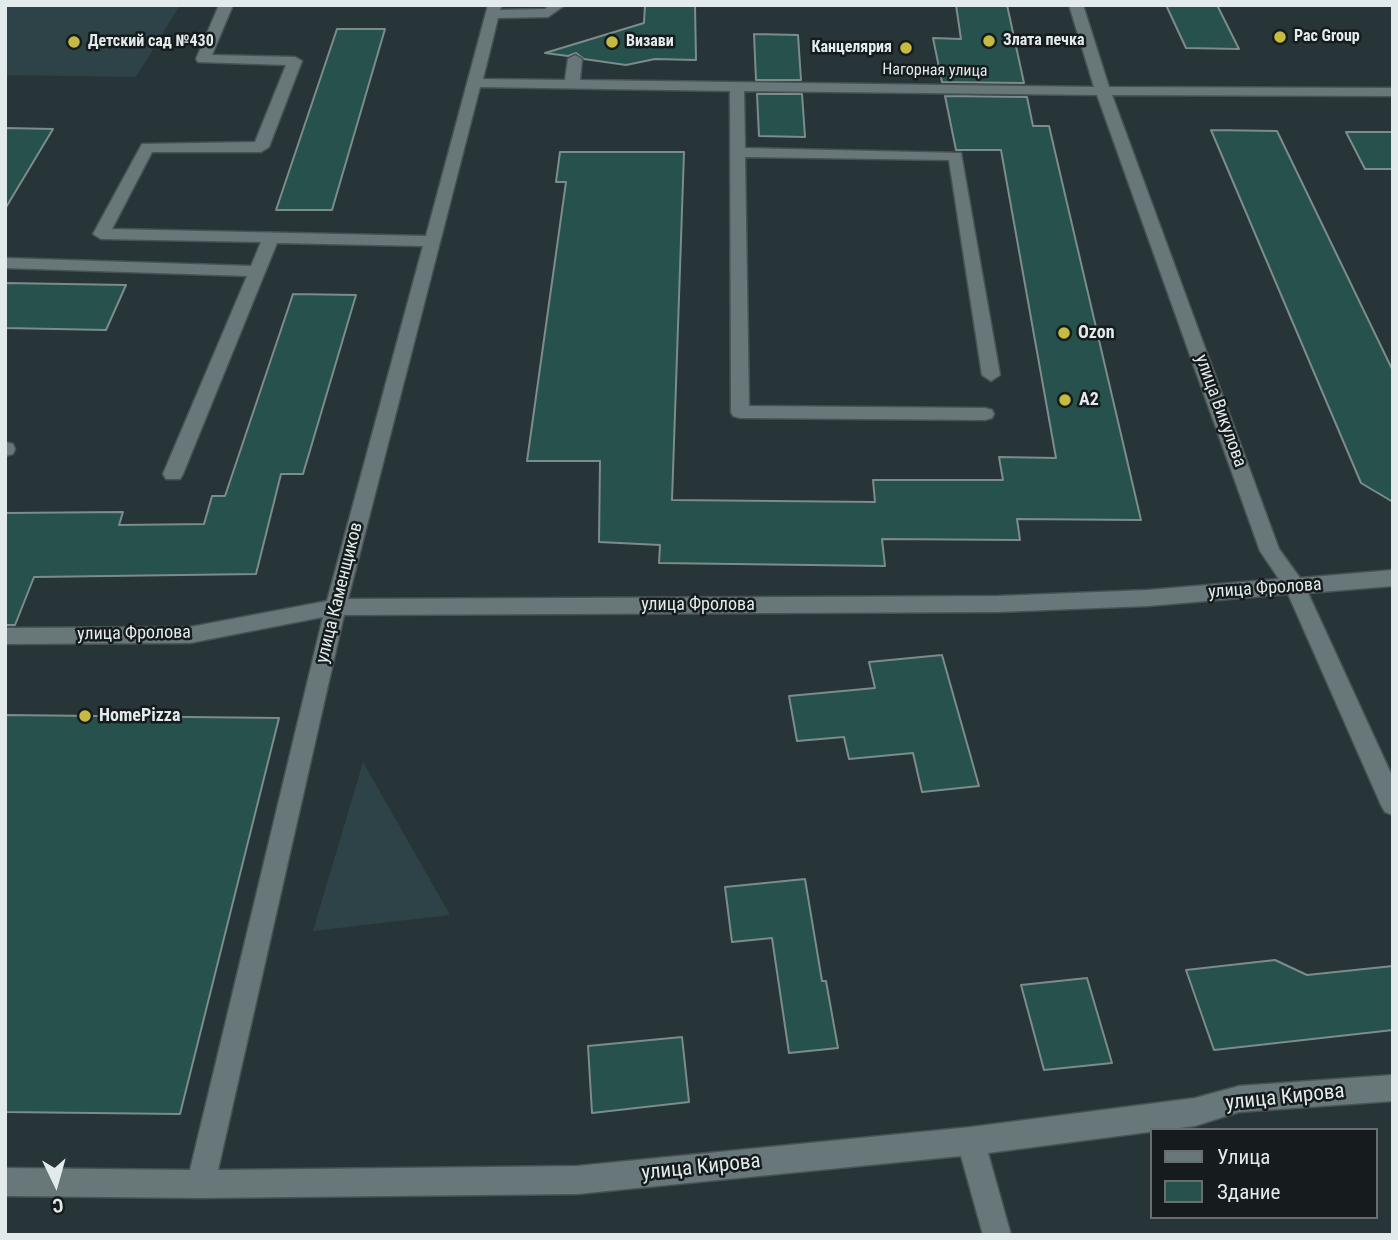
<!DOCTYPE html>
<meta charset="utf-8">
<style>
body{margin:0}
#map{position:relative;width:1398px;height:1240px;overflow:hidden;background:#283538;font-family:"Roboto Condensed",sans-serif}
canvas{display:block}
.frame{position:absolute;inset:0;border:7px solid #e2eaec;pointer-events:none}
.legend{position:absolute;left:1150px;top:1128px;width:228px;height:91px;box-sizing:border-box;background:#161c1d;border:2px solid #686e70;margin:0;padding:9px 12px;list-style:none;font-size:21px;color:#e2eaec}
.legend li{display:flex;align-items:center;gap:14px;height:35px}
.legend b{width:35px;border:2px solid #686e70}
.north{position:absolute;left:21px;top:1149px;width:70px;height:70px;-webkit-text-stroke:5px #161c1d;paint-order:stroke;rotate:175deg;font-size:19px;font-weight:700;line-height:28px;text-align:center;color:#e2eaec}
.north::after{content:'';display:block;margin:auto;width:24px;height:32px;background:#e2eaec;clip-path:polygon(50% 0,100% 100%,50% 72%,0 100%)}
</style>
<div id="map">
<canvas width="1398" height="1240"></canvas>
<div class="frame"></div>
<ul class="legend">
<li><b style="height:9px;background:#68777a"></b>Улица</li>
<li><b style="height:19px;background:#26514d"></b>Здание</li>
</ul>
<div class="north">С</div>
</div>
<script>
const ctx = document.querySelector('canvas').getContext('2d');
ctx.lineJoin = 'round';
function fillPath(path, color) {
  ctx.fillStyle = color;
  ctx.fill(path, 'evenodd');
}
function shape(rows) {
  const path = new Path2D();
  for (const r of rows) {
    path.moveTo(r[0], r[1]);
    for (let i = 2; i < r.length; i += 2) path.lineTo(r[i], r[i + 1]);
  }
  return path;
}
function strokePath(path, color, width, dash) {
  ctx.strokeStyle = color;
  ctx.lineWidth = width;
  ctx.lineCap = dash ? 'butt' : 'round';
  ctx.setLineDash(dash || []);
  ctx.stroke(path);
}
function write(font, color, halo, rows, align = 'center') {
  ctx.font = font + ' "Roboto Condensed",sans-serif';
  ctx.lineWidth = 5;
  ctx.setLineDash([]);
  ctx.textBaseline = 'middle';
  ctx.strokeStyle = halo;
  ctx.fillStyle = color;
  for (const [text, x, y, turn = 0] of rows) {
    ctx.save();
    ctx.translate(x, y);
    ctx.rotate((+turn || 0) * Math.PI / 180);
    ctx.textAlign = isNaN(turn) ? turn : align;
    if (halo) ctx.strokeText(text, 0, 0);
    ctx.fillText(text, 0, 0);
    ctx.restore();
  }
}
fillPath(shape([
 [5,5,180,5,136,77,5,75],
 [363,762,450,915,313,931]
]), '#2e4347');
const building = shape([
 [645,5,695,5,696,60,655,59,626,65,584,59,576,53,568,56,545,53,644,23,645,5],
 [956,5,1007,5,1024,83,942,82,933,38,961,39,956,5],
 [1166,5,1217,5,1239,49,1186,48,1166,5],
 [337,29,385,29,332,210,276,210,337,29],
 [754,34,798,35,801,80,756,80,754,34],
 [757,94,802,94,805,137,759,136,757,94],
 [945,96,1027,97,1033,126,1049,126,1141,520,1017,519,1020,540,882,539,885,566,659,563,660,545,599,542,600,461,527,461,566,182,556,182,560,152,684,152,672,500,875,502,873,480,1003,480,999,457,1056,458,1001,150,956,150,945,96],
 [5,128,53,129,5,209,5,128],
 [1211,130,1277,131,1393,371,1393,502,1361,483,1211,130],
 [1346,132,1393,132,1393,169,1365,169,1346,132],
 [5,283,126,285,106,330,5,328,5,283],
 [293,294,356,295,303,474,281,474,256,574,34,577,15,625,5,625,5,513,123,512,119,525,204,524,212,496,225,496,293,294],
 [942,655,979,786,922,792,913,753,849,759,844,737,797,741,789,696,875,688,869,662,942,655],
 [5,715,279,718,180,1114,5,1112,5,715],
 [805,879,822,981,826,981,838,1048,789,1053,772,938,732,942,725,887,805,879],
 [1275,960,1307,975,1393,966,1393,1030,1214,1050,1186,970,1275,960],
 [1087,978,1112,1063,1044,1070,1021,985,1087,978],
 [682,1037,689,1102,592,1113,588,1046,682,1037]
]);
fillPath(building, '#26514d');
strokePath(building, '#7c8c8a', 2);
const minor = shape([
 [219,5,233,5,212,55,295,57,302,61,269,147,261,152,152,152,112,229,426,236,488,5,502,5,500,10,545,9,550,5,565,5,548,17,498,18,483,79,565,80,568,59,575,55,582,59,580,80,1094,87,1069,5,1083,5,1109,87,1393,88,1393,96,1112,95,1279,549,1300,578,1393,570,1393,586,1308,593,1393,778,1393,815,1385,812,1381,805,1288,594,1148,606,998,612,344,615,218,1170,577,1166,971,1127,1195,1098,1239,1086,1393,1075,1393,1101,1239,1112,1195,1126,988,1153,1011,1235,983,1235,961,1156,577,1194,201,1198,5,1196,5,1168,190,1170,323,617,190,643,5,644,5,628,190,627,327,601,423,246,277,243,183,474,180,479,166,479,163,474,247,276,5,268,5,258,251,266,261,242,101,239,93,234,142,144,255,142,286,65,198,62,196,59,219,5],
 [480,87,730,91,731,412,733,416,740,418,985,420,992,418,994,414,992,410,985,408,749,406,745,157,949,160,982,375,991,381,1000,375,961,153,745,148,744,91,1097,95,1260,551,1279,579,1148,590,998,596,348,599,480,87],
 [5,442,13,444,15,449,13,454,5,456,5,442]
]);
strokePath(minor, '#475254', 3);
fillPath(minor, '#68777a');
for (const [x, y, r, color] of [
 [1280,37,7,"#c6bc3c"],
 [989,41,7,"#c6bc3c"],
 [74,42,7,"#c6bc3c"],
 [612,42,7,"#c6bc3c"],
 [906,48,7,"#c6bc3c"],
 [1064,333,7,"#c6bc3c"],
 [1065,400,7,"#c6bc3c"],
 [85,716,7,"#c6bc3c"]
]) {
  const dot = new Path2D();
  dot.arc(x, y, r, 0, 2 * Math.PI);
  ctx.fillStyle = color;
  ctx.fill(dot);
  strokePath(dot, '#161c1d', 2.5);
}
write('bold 16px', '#e2eaec', '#161c1d', [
 ["Pac Group",1294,37],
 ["Злата печка",1003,41],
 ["Детский сад №430",88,42],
 ["Визави",626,42],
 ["Канцелярия",892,48,"right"]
], 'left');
write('16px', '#e2eaec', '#161c1d', [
 ["Нагорная улица",935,71,1]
]);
write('bold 18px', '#e2eaec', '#161c1d', [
 ["Ozon",1078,333],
 ["А2",1079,400],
 ["HomePizza",99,716]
], 'left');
write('18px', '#e2eaec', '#161c1d', [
 ["улица Викулова",1220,411,70],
 ["улица Фролова",1265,589,-4],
 ["улица Каменщиков",340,593,-76],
 ["улица Фролова",698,605],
 ["улица Фролова",134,634,-1]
]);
write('21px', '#e2eaec', '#161c1d', [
 ["улица Кирова",1285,1098,-6],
 ["улица Кирова",701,1168,-6]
]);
</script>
